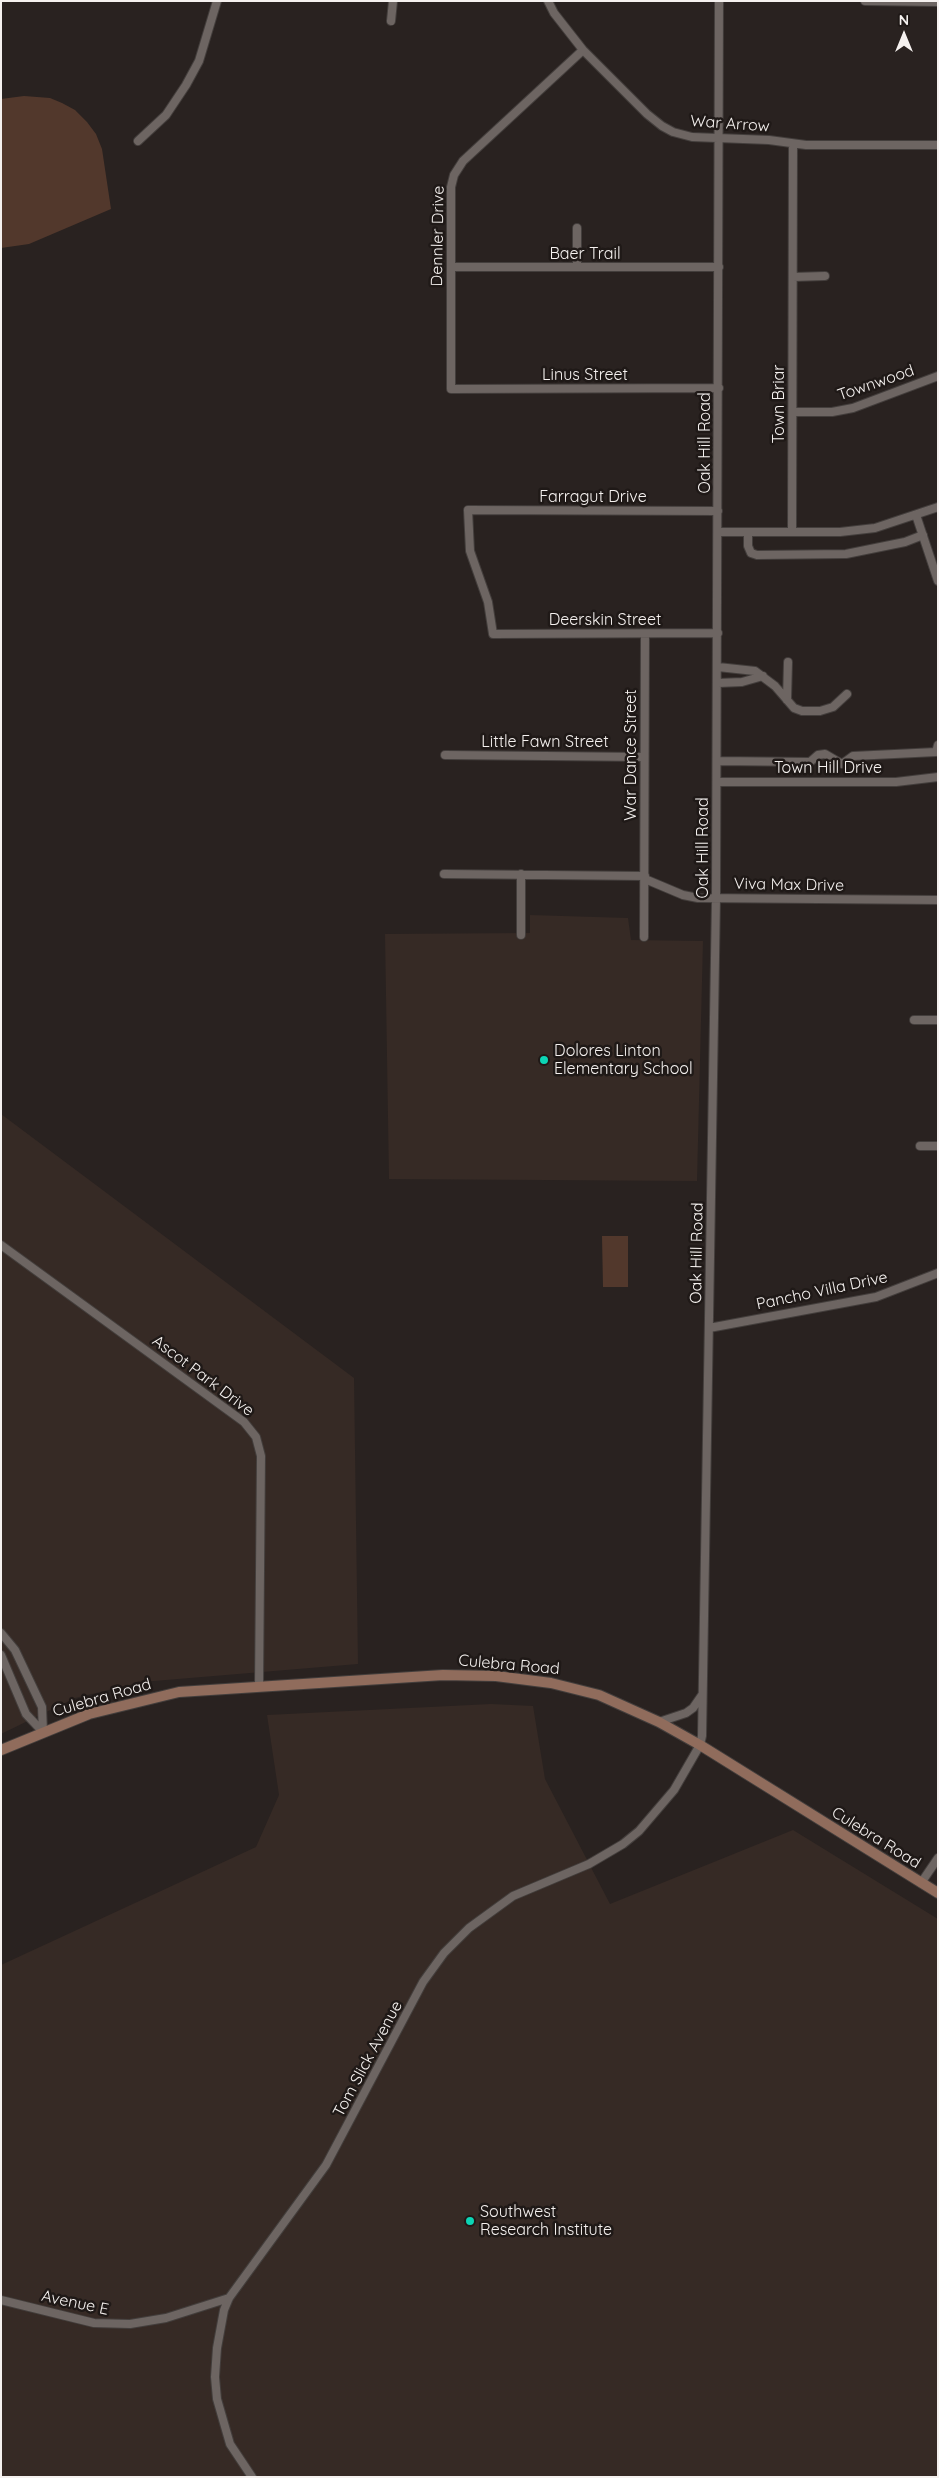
<!DOCTYPE html>
<style>
body{margin:0}
#map{position:relative;width:939px;height:2478px;overflow:hidden;background:#292220;font-family:Quicksand,sans-serif}
canvas{display:block}
.frame{position:absolute;inset:0;border:2px solid #f5f1ef;pointer-events:none}
.north{position:absolute;left:879px;top:10px;width:50px;height:50px;-webkit-text-stroke:4px #1f1917;paint-order:stroke;rotate:0deg;font-size:14px;font-weight:700;line-height:20px;text-align:center;color:#f5f1ef}
.north::after{content:'';display:block;margin:auto;width:18px;height:22px;background:#f5f1ef;clip-path:polygon(50% 0,100% 100%,50% 72%,0 100%)}
</style>
<div id="map">
<canvas width="939" height="2478"></canvas>
<div class="frame"></div>
<div class="north">N</div>
</div>
<script>
const ctx = document.querySelector('canvas').getContext('2d');
ctx.lineJoin = 'round';
function fillPath(path, color) {
  ctx.fillStyle = color;
  ctx.fill(path, 'evenodd');
}
function shape(rows) {
  const path = new Path2D();
  for (const r of rows) {
    path.moveTo(r[0], r[1]);
    for (let i = 2; i < r.length; i += 2) path.lineTo(r[i], r[i + 1]);
  }
  return path;
}
function strokePath(path, color, width, dash) {
  ctx.strokeStyle = color;
  ctx.lineWidth = width;
  ctx.lineCap = dash ? 'butt' : 'round';
  ctx.setLineDash(dash || []);
  ctx.stroke(path);
}
function write(font, color, halo, rows, align = 'center') {
  ctx.font = font + ' Quicksand,sans-serif';
  ctx.lineWidth = 5;
  ctx.setLineDash([]);
  ctx.textBaseline = 'middle';
  ctx.strokeStyle = halo;
  ctx.fillStyle = color;
  for (const [text, x, y, turn = 0] of rows) {
    ctx.save();
    ctx.translate(x, y);
    ctx.rotate((+turn || 0) * Math.PI / 180);
    ctx.textAlign = isNaN(turn) ? turn : align;
    if (halo) ctx.strokeText(text, 0, 0);
    ctx.fillText(text, 0, 0);
    ctx.restore();
  }
}
fillPath(shape([
 [530,915,628,918,631,940,703,941,697,1181,389,1179,385,934,530,933],
 [1,1114,354,1378,358,1664,142,1682,75,1698,1,1734],
 [491,1704,533,1706,545,1779,610,1904,793,1830,938,1919,938,2477,1,2477,1,1965,256,1847,279,1795,267,1715]
]), '#362a25');
fillPath(shape([
 [24,96,50,98,62,103,75,110,87,122,96,134,102,149,111,209,29,244,1,248,1,99],
 [602,1236,628,1236,628,1287,603,1287]
]), '#52382c');
const minor = shape([
 [548,1,554,13,583,50,647,114,662,126,673,132,692,137,769,140,806,145,938,145],
 [865,1,938,2],
 [391,21,393,1],
 [583,50,463,161,454,175,451,187,451,389,719,388],
 [138,141,166,115,186,85,199,61,217,1],
 [577,228,577,267],
 [451,267,719,267],
 [793,277,825,276],
 [793,412,832,412,853,408,938,376],
 [916,515,938,581],
 [718,532,840,532,875,528,938,507],
 [748,532,748,546,751,553,757,555,846,554,905,542,923,535],
 [792,532,793,144],
 [718,633,493,634,488,602,470,551,468,510,718,511],
 [718,667,755,671,775,686,794,708,802,711,820,711,833,707,847,694],
 [718,683,742,682,763,676],
 [787,700,788,662],
 [445,755,644,757],
 [717,761,810,762,818,755,825,754,842,764,853,756,936,752,938,745],
 [717,782,896,782,938,777],
 [444,874,645,876],
 [521,874,521,935],
 [645,879,683,895,698,898,938,900],
 [644,937,645,634],
 [914,1020,938,1020],
 [920,1146,938,1146],
 [1,1245,244,1422,256,1437,261,1456,259,1687],
 [709,1328,876,1297,938,1273],
 [1,1633,15,1650,42,1707,43,1732],
 [1,1655,26,1714,43,1732],
 [659,1722,686,1713,693,1708,702,1695],
 [921,1883,938,1858],
 [1,2300,94,2323,130,2324,166,2318,229,2298],
 [252,2477,230,2444,217,2399,215,2377,217,2348,224,2310,229,2298,326,2165,423,1982,444,1953,469,1928,513,1896,589,1864,623,1844,639,1831,674,1790,700,1745,702,1736,716,898,719,1]
]);
const secondary = shape([
 [1,1750,89,1714,179,1692,443,1675,496,1676,551,1683,599,1695,659,1722,700,1745,938,1893]
]);
strokePath(minor, '#433e3c', 10);
strokePath(secondary, '#433e3c', 12);
strokePath(minor, '#6d6562', 8);
strokePath(secondary, '#906c5c', 10);
for (const [x, y, r, color] of [
 [544,1060,5,"#0cd5b5"],
 [470,2221,5,"#0cd5b5"]
]) {
  const dot = new Path2D();
  dot.arc(x, y, r, 0, 2 * Math.PI);
  ctx.fillStyle = color;
  ctx.fill(dot);
  strokePath(dot, '#1f1917', 2);
}
write('16px', '#f5f1ef', '#1f1917', [
 ["War Arrow",730,124,4],
 ["Dennler Drive",438,236,-89],
 ["Baer Trail",585,254],
 ["Linus Street",585,375],
 ["Townwood",876,383,-19],
 ["Town Briar",779,404,-90],
 ["Oak Hill Road",705,443,-90],
 ["Farragut Drive",593,497],
 ["Deerskin Street",605,620],
 ["Little Fawn Street",545,742],
 ["War Dance Street",631,755,-90],
 ["Town Hill Drive",828,768],
 ["Oak Hill Road",703,848,-90],
 ["Viva Max Drive",789,885,1],
 ["Oak Hill Road",697,1253,-89],
 ["Pancho Villa Drive",822,1291,-12],
 ["Ascot Park Drive",203,1376,37],
 ["Culebra Road",509,1665,5],
 ["Culebra Road",102,1698,-16],
 ["Culebra Road",876,1838,32],
 ["Tom Slick Avenue",368,2059,-62],
 ["Avenue E",75,2303,12]
]);
write('16px', '#f5f1ef', '#1f1917', [
 ["Dolores Linton",554,1051],
 ["Elementary School",554,1069],
 ["Southwest",480,2212],
 ["Research Institute",480,2230]
], 'left');
</script>
